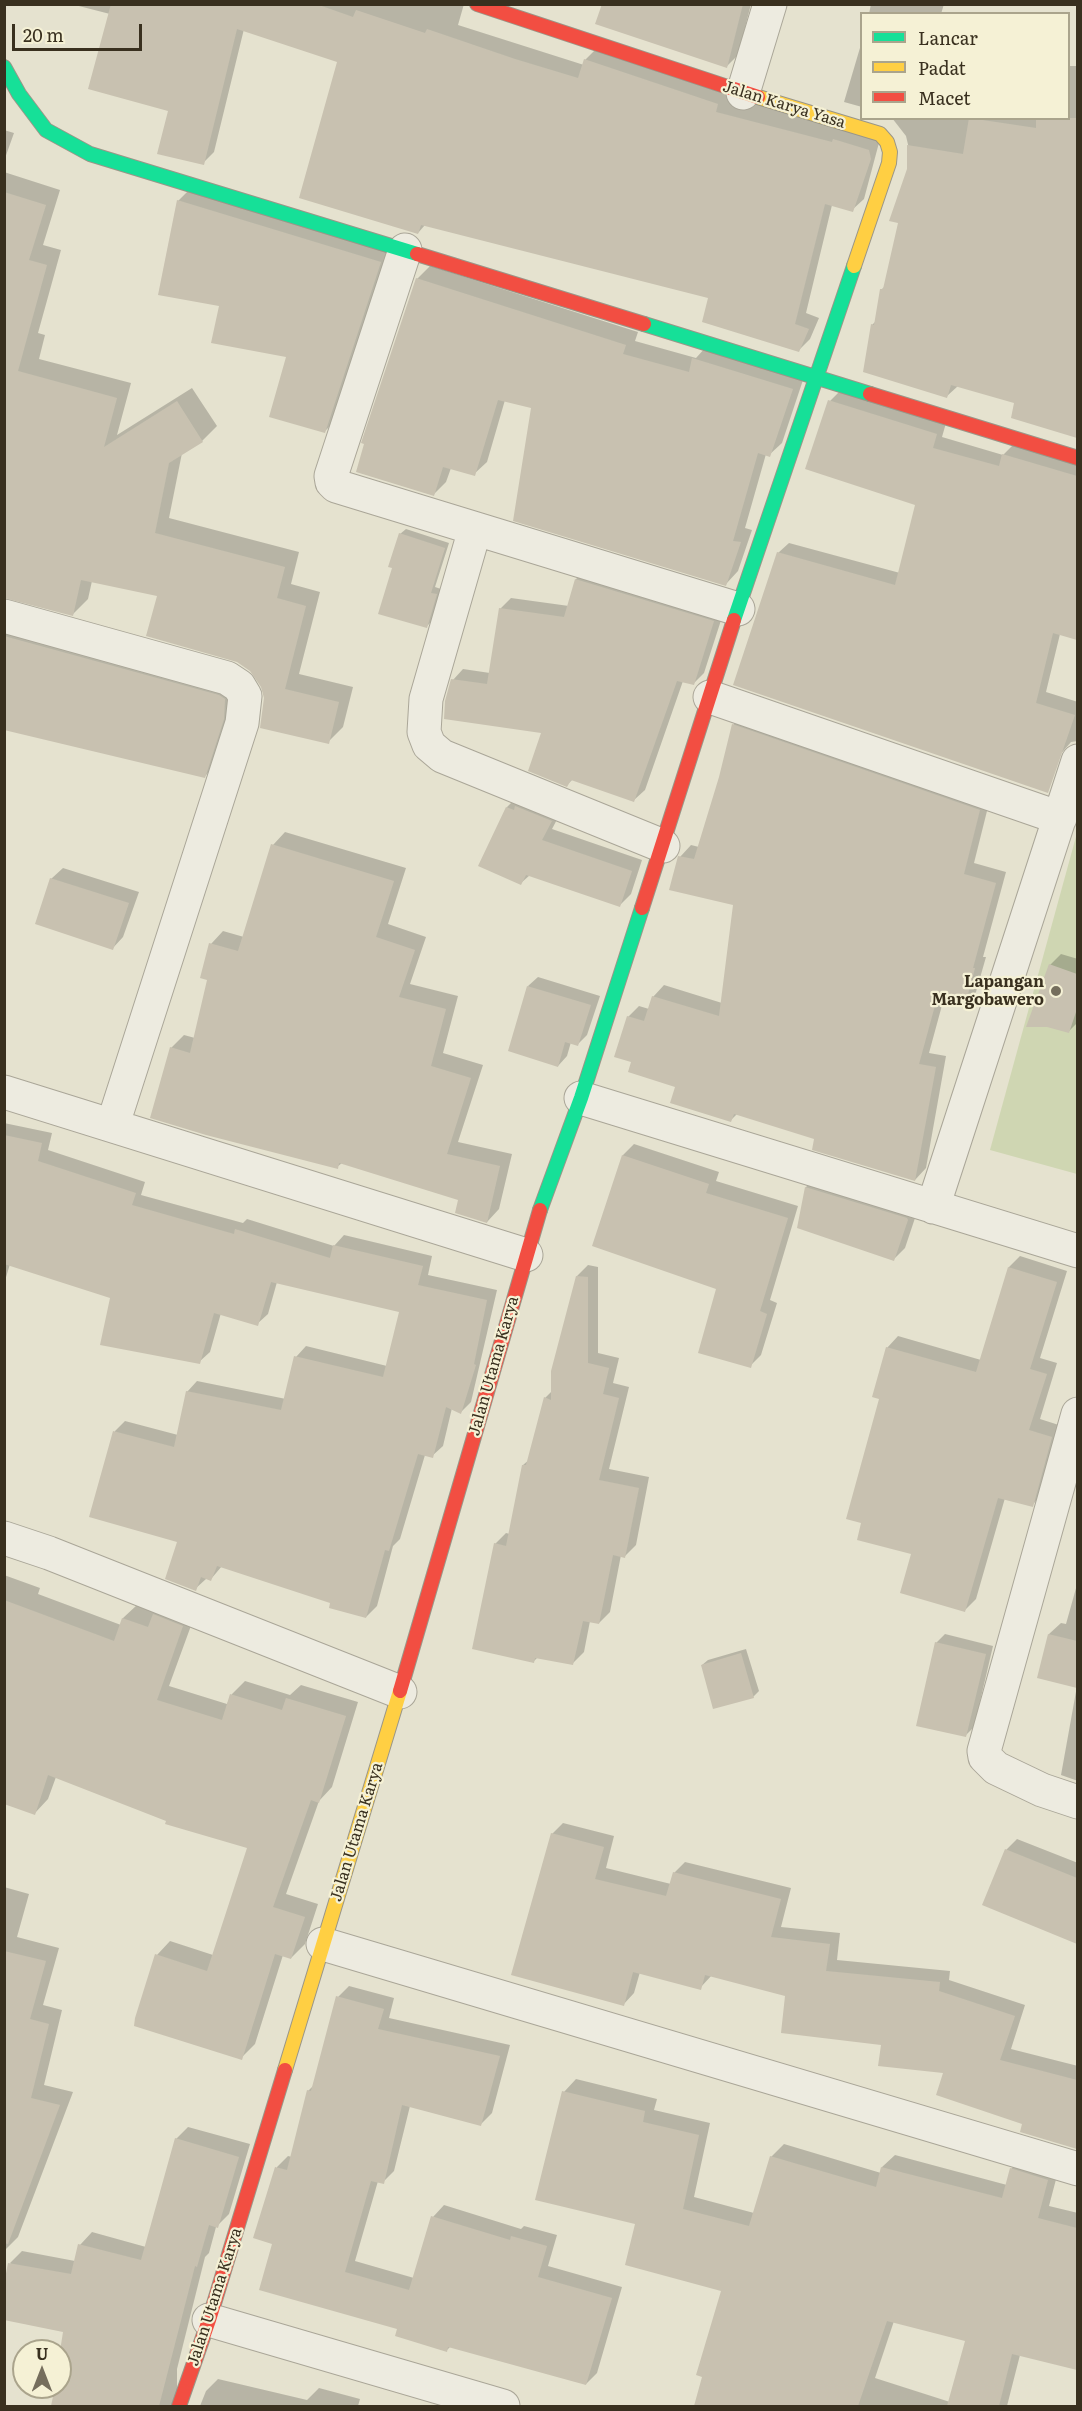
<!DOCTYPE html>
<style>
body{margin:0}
#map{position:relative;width:1082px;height:2411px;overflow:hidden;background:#e5e2cf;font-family:Literata,serif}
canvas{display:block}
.frame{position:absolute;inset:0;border:6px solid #39301f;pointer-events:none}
.legend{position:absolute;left:860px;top:12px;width:210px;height:108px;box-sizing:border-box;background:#f5f1d5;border:2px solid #aaa48c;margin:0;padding:8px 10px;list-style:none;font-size:18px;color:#39301f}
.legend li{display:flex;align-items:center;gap:12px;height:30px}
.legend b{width:30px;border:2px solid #aaa48c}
.north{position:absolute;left:12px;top:2339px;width:60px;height:60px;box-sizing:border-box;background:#f5f1d5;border:2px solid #aaa48c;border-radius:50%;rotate:0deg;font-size:16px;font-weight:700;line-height:24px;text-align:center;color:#39301f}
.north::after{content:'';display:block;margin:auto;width:21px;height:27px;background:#756e5d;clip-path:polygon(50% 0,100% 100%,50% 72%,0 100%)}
.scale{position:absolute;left:12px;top:24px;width:130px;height:27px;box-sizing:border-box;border:3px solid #39301f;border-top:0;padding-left:8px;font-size:18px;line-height:21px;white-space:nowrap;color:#39301f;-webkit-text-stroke:4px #f5f1d5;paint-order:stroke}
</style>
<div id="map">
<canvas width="1082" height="2411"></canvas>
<div class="frame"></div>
<ul class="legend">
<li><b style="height:8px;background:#16e098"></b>Lancar</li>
<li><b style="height:8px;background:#ffcf43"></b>Padat</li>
<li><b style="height:8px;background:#f24e42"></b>Macet</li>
</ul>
<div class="north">U</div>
<div class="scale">20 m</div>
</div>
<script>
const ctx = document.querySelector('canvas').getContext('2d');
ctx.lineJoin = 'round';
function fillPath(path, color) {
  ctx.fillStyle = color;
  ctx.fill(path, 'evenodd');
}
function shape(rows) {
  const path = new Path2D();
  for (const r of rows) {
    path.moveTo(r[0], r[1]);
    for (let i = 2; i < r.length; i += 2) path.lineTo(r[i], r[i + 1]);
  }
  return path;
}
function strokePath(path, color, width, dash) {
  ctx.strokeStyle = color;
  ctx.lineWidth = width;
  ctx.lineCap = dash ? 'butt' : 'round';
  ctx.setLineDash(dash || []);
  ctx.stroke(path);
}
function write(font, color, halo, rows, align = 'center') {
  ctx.font = font + ' Literata,serif';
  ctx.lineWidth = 4.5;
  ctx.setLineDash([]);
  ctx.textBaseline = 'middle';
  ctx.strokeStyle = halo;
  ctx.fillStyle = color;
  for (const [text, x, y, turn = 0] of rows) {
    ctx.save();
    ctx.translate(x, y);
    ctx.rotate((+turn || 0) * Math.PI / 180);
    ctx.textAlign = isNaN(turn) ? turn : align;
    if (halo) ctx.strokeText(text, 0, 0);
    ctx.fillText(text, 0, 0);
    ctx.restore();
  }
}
fillPath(shape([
 [1077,833,1077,1174,990,1150]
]), '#cfd6b2');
fillPath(shape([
 [71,4,464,4,458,25,584,65,585,60,596,49,880,139,864,199,852,210,832,205,806,313,819,318,810,339,799,350,710,297,425,225,418,233,339,61,244,29,214,152,203,163,110,14],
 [604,4,751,4,738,55,727,66],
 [871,4,944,4,941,14,869,14],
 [862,41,862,107,844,102],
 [1068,66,1078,66,1078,437,1013,417,1016,402,958,386,947,396,872,325,876,321,882,289,885,286,900,222,910,153,906,136,892,118,1068,118],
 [4,130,14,133,4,161],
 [4,172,60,190,43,245,61,250,38,333,45,335,39,359,131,383,117,435,192,388,217,426,202,441,182,453,169,518,299,552,291,584,320,592,299,674,353,687,343,727,328,742,265,697,262,686,250,669,159,594,92,581,88,599,73,614,4,596],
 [192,187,394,248,339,417,325,431,288,356,220,305,178,201],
 [430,266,638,332,635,341,696,358,706,347,804,377,782,443,769,455,766,454,745,528,752,530,738,571,726,584,533,407,505,400,487,462,474,474,451,468,446,482,433,495,417,279],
 [840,391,946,423,942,437,1003,455,1014,444,1078,463,1078,638,1060,634,1046,692,1078,702,1078,741,1071,742,1059,756,778,553,789,543,900,573,917,504,830,401],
 [406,529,449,543,435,587,441,589,432,621,427,626,393,567,400,534],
 [587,569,724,611,704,673,693,684,683,681,645,790,634,800,573,779,567,785,543,732,453,680,463,669,490,673,500,609,511,598,569,606,576,579],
 [4,613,234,681,219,762,204,777,4,721],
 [744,714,990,799,974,863,1006,872,983,957,986,957,976,992,965,1004,944,998,929,1053,946,1056,926,1168,915,1180,816,1138,738,1113,731,1120,677,1086,633,1061,628,1017,639,1006,649,1009,653,997,664,985,722,1003,735,904,680,857,691,845,699,847,720,778,733,725],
 [518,796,562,810,552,829,642,860,631,894,620,905,530,875,521,883,507,807],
 [285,832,406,868,388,924,426,937,410,984,458,996,443,1053,483,1065,458,1142,512,1154,499,1209,487,1222,460,1199,342,1163,337,1167,171,1048,184,1035,195,1038,209,979,211,944,223,931,244,937,273,845],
 [63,868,139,892,123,937,112,949,51,879],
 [1061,954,1078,959,1078,1022,1069,1031,1050,965],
 [538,977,600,996,587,1035,578,1044,571,1042,567,1056,558,1066,528,986],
 [4,1123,52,1133,48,1150,145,1182,141,1195,243,1223,247,1219,334,1246,344,1235,432,1256,428,1275,497,1290,471,1402,461,1412,452,1408,443,1446,432,1456,425,1455,400,1539,393,1546,377,1606,366,1617,332,1602,222,1566,211,1579,206,1579,195,1589,179,1541,91,1516,115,1431,125,1421,178,1435,187,1392,197,1381,286,1399,296,1357,306,1346,387,1366,401,1311,277,1282,268,1314,257,1324,221,1313,210,1352,199,1362,111,1297,10,1264,4,1284],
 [634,1144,719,1172,716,1181,798,1206,770,1300,777,1303,761,1355,750,1366,718,1288,594,1245,623,1155],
 [817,1176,918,1209,905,1248,894,1259,798,1227,806,1187],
 [1020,1256,1067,1271,1040,1358,1057,1363,1040,1419,1062,1426,1043,1494,1032,1505,1005,1498,976,1599,965,1610,913,1553,881,1398,887,1348,898,1336,981,1360,1009,1267],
 [588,1265,598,1267,598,1353,619,1358,613,1383,629,1387,609,1469,649,1477,636,1545,625,1556,621,1555,610,1612,599,1623,590,1621,584,1652,573,1663,538,1657,533,1662,495,1544,506,1533,510,1534,523,1465,530,1459,545,1398,552,1391,577,1276],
 [4,1575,40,1588,38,1594,121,1625,123,1618,137,1605,196,1612,169,1686,227,1704,232,1694,245,1681,290,1695,301,1685,358,1702,332,1787,319,1801,286,1894,318,1904,305,1944,291,1958,283,1955,255,2044,241,2058,157,1955,170,1941,213,1955,249,1847,168,1820,56,1777,48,1799,35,1813,4,1803],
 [1078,1581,1078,1781,1061,1775,1077,1686,1038,1677,1049,1634,1061,1623,1066,1624],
 [945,1634,993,1646,974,1727,966,1735,936,1643],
 [746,1649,759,1691,753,1697,702,1665,708,1660],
 [563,1823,614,1836,606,1868,671,1884,674,1873,685,1862,791,1888,781,1927,840,1933,837,1960,950,1971,949,1980,1025,2005,1011,2049,1078,2066,1078,2148,1022,2131,1024,2123,945,2072,787,1995,712,1975,700,1988,640,1972,634,1993,623,2005,552,1834],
 [1017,1839,1078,1863,1078,1936,1073,1941,1006,1850],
 [4,1887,29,1894,17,1937,59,1948,43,2005,62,2010,44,2085,73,2092,18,2237,4,2251],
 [349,1986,394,1998,389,2018,510,2045,492,2113,481,2124,410,2106,394,2171,383,2182,378,2181,355,2261,414,2278,433,2217,444,2205,521,2229,524,2226,557,2235,548,2266,622,2287,597,2373,586,2384,451,2346,447,2350,399,2328,274,2243,277,2167,288,2156,292,2157,308,2091,314,2085,338,1997],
 [576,2079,657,2099,654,2110,710,2123,694,2197,754,2213,771,2157,784,2144,881,2173,882,2167,895,2155,1007,2185,1011,2169,1024,2157,1059,2168,1049,2206,1078,2213,1078,2369,1020,2355,1007,2406,696,2406,723,2290,637,2223,564,2092],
 [894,2321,967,2340,950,2402,875,2378],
 [188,2127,250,2144,229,2214,216,2227,209,2253,205,2257,177,2369,177,2406,52,2406,56,2387,60,2387,60,2361,65,2330,10,2263,22,2251,75,2261,80,2245,92,2232,146,2247,176,2139],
 [218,2379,307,2400,319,2388,360,2399,358,2406,200,2406,206,2391]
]), '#0003');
fillPath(shape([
 [111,4,316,4,353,17,356,10,425,33,427,29,515,59,578,78,584,59,718,104,716,112,832,142,833,139,869,150,871,159,853,212,825,204,795,324,809,329,799,352,702,322,708,298,421,225,418,234,299,198,337,62,237,29,204,165,157,154,168,111,88,89],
 [602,4,743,4,727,68,595,24],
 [969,118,1036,128,1036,118,1077,118,1077,438,1011,418,1014,403,951,385,947,398,863,372,871,324,874,325,880,289,883,289,898,223,889,221,907,169,907,145,963,154],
 [4,192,46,205,29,260,47,265,18,371,117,398,104,447,177,401,203,442,169,463,155,533,285,567,277,598,306,606,285,689,339,702,329,744,260,728,264,698,261,687,250,671,237,662,146,636,157,596,81,580,73,616,4,598],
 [177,200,381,262,325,433,269,417,286,357,211,343,219,306,158,295],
 [416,278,626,345,623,354,689,372,692,358,793,389,770,457,758,453,733,541,741,542,726,586,513,521,531,408,498,400,475,476,443,467,434,496,356,472,364,444,361,443],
 [828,400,937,434,933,448,999,466,1002,454,1077,476,1077,640,1053,633,1036,703,1075,715,1048,793,733,685,777,552,895,585,915,505,805,469],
 [399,533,445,548,431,593,437,594,427,628,378,614,392,568,388,567],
 [575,579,714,621,694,685,677,681,634,802,571,780,567,787,528,771,541,733,444,719,445,701,451,679,487,684,499,608,564,617],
 [4,636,219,695,225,699,224,719,205,778,4,730],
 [732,724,980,810,964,874,996,883,973,968,975,968,965,1005,937,998,919,1064,936,1067,915,1181,812,1150,814,1139,734,1114,731,1122,670,1103,675,1087,628,1072,631,1062,614,1057,627,1016,644,1021,652,996,719,1016,733,905,669,890,678,856,694,859,719,777],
 [515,806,552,821,542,840,632,871,620,907,526,875,521,885,478,866,506,807,514,810],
 [271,844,394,881,376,937,415,950,399,997,446,1009,431,1066,471,1078,447,1154,500,1166,487,1223,455,1213,458,1200,339,1163,338,1169,206,1135,150,1118,170,1047,190,1053,207,980,200,978,209,943,238,951],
 [50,878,129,903,113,950,35,924],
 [1049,964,1077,974,1077,1009,1069,1033,1047,1027,1026,1027],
 [527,986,591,1005,578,1046,565,1042,558,1067,508,1051],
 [4,1135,42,1143,38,1161,136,1193,132,1205,234,1234,235,1229,330,1258,333,1245,423,1266,418,1285,487,1300,474,1364,476,1365,461,1414,446,1407,433,1458,418,1454,389,1551,385,1550,366,1618,329,1608,330,1603,217,1566,211,1581,201,1577,196,1591,165,1579,177,1542,89,1517,113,1431,174,1447,186,1391,281,1410,294,1356,383,1377,399,1312,271,1282,258,1326,214,1313,200,1364,100,1345,110,1298,4,1264],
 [622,1155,709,1184,706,1193,788,1218,760,1311,767,1314,751,1368,698,1353,716,1289,592,1246],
 [805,1187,907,1218,908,1220,894,1261,797,1228],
 [1008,1267,1057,1282,1030,1369,1047,1374,1029,1430,1052,1437,1033,1507,998,1498,965,1612,900,1593,911,1554,857,1540,861,1523,846,1519,879,1399,872,1397,886,1347,976,1372],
 [576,1276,588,1277,588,1363,609,1368,603,1394,619,1398,599,1480,639,1488,625,1558,613,1555,599,1624,583,1621,573,1665,535,1658,534,1663,472,1649,494,1543,506,1546,522,1465,526,1465,544,1397,551,1400,551,1371],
 [4,1600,114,1641,122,1618,148,1627,153,1614,183,1626,157,1700,222,1720,230,1694,282,1710,286,1698,346,1716,319,1803,311,1800,273,1907,305,1917,291,1959,275,1954,242,2060,134,2026,135,2018,155,1954,207,1971,247,1848,165,1824,166,1821,48,1775,35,1815,4,1804],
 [1048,1634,1077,1641,1077,1688,1037,1678],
 [935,1642,986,1654,966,1737,916,1726],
 [741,1653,754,1698,713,1709,701,1665],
 [551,1833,604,1847,595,1879,666,1896,673,1872,781,1899,771,1937,830,1944,826,1971,940,1982,939,1991,1015,2016,1000,2060,1077,2080,1077,2149,1020,2132,1022,2124,936,2095,943,2073,878,2066,881,2045,781,2033,785,1996,705,1975,701,1990,633,1972,624,2006,511,1975],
 [1005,1849,1077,1878,1077,1944,982,1905],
 [4,1951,46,1961,30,2019,49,2024,31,2098,60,2105,8,2244,4,2243],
 [336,1996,384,2009,378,2029,500,2056,481,2126,402,2105,384,2184,371,2181,345,2272,409,2290,431,2216,510,2240,511,2236,547,2246,538,2277,612,2298,586,2385,448,2347,447,2352,395,2336,397,2329,259,2290,272,2244,253,2238,275,2167,287,2170,307,2090,311,2091],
 [562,2091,645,2111,643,2122,699,2135,683,2209,749,2226,770,2156,876,2187,881,2167,1002,2198,1010,2168,1048,2180,1038,2218,1077,2228,1077,2370,1012,2354,999,2406,947,2406,965,2341,887,2321,858,2406,694,2406,702,2377,696,2375,721,2291,625,2265,635,2224,535,2200],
 [175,2138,239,2157,218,2228,209,2225,197,2267,195,2266,159,2406,51,2406,55,2387,60,2387,60,2365,63,2351,60,2351,63,2332,4,2320,4,2284,8,2263,71,2274,78,2244,141,2260]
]), '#c8c1b0');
const street = shape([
 [743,93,770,4],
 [405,250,331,476,332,482,336,486,738,609],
 [475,529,426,699,424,732,429,745,442,756,663,846],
 [4,616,227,678,239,686,245,696,242,723,113,1124],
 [710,697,1060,818],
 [4,1092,526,1255],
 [581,1098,1078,1251],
 [933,1207,1078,761],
 [1078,1414,984,1751,985,1757,996,1768,1042,1790,1078,1802],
 [4,1538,49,1553,400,1692],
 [323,1944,1078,2169],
 [209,2320,503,2406]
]);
const fast = shape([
 [4,67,19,94,46,130,90,154,417,254],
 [644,324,870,394],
 [734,620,854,266],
 [540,1210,581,1098,642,908]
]);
const slow = shape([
 [758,97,880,134,887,142,890,152,889,163,854,266],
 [285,2070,400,1691]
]);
const jam = shape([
 [477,4,758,97],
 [417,254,644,324],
 [870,394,1078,458],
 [642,908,734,620],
 [400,1691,540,1210],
 [179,2406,209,2320,285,2070]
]);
strokePath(street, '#aaa698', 35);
strokePath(fast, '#9a9688', 16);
strokePath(slow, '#9a9688', 16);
strokePath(jam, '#9a9688', 16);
strokePath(street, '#edebe0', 33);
strokePath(fast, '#16e098', 14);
strokePath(slow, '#ffcf43', 14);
strokePath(jam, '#f24e42', 14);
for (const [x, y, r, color] of [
 [1056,991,6,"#756e5d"]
]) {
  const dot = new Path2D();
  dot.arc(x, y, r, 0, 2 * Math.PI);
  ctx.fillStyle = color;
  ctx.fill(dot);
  strokePath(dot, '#f5f1d5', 2);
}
write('16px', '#39301f', '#f5f1d5', [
 ["Jalan Karya Yasa",784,105,17],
 ["Jalan Utama Karya",494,1366,-74],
 ["Jalan Utama Karya",357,1832,-73],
 ["Jalan Utama Karya",215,2297,-72]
]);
write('bold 16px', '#39301f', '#f5f1d5', [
 ["Lapangan",1044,982],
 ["Margobawero",1044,1000]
], 'right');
</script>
